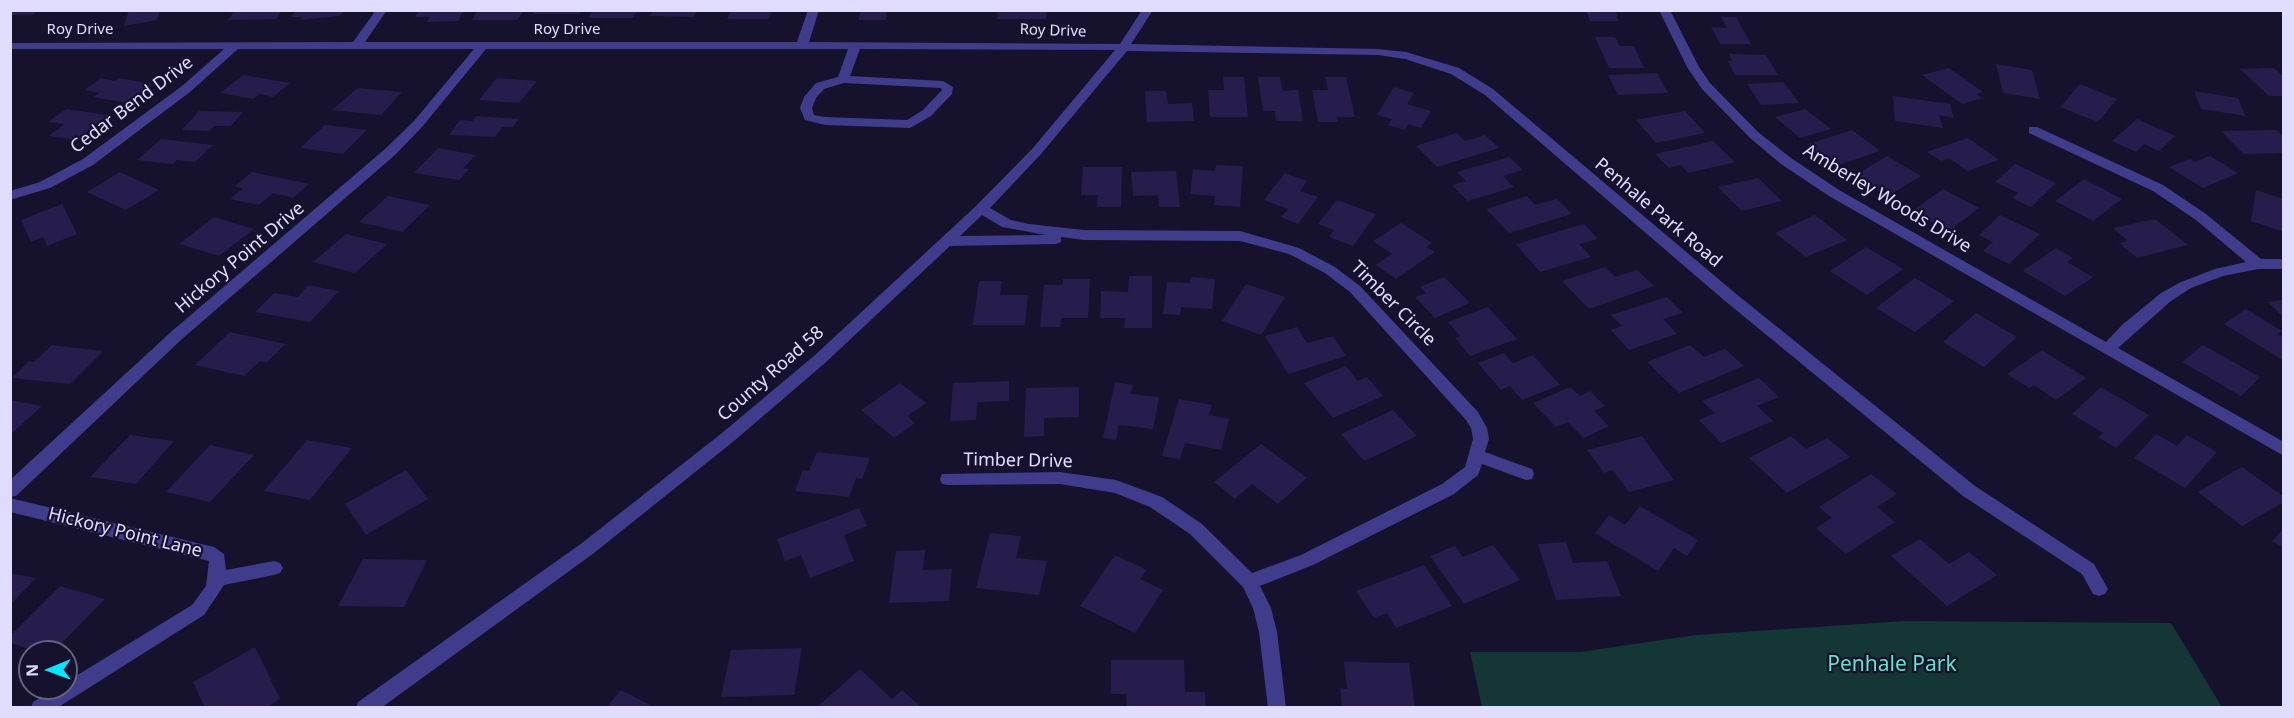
<!DOCTYPE html>
<style>
body{margin:0}
#map{position:relative;width:2294px;height:718px;overflow:hidden;background:#16112c;font-family:"Noto Sans",sans-serif}
canvas{display:block}
.frame{position:absolute;inset:0;border:12px solid #e0dcff;pointer-events:none}
.north{position:absolute;left:18px;top:640px;width:60px;height:60px;box-sizing:border-box;background:#16112c;border:2px solid #676280;border-radius:50%;rotate:269deg;font-size:16px;font-weight:700;line-height:24px;text-align:center;color:#e0dcff}
.north::after{content:'';display:block;margin:auto;width:21px;height:27px;background:#08e6ff;clip-path:polygon(50% 0,100% 100%,50% 72%,0 100%)}
</style>
<div id="map">
<canvas width="2294" height="718"></canvas>
<div class="frame"></div>
<div class="north">N</div>
</div>
<script>
const ctx = document.querySelector('canvas').getContext('2d');
ctx.lineJoin = 'round';
function fillPath(path, color) {
  ctx.fillStyle = color;
  ctx.fill(path, 'evenodd');
}
function shape(rows) {
  const path = new Path2D();
  for (const r of rows) {
    path.moveTo(r[0], r[1]);
    for (let i = 2; i < r.length; i += 2) path.lineTo(r[i], r[i + 1]);
  }
  return path;
}
function write(font, color, halo, rows, align = 'center') {
  ctx.font = font + ' "Noto Sans",sans-serif';
  ctx.lineWidth = 4.5;
  ctx.setLineDash([]);
  ctx.textBaseline = 'middle';
  ctx.strokeStyle = halo;
  ctx.fillStyle = color;
  for (const [text, x, y, turn = 0] of rows) {
    ctx.save();
    ctx.translate(x, y);
    ctx.rotate((+turn || 0) * Math.PI / 180);
    ctx.textAlign = isNaN(turn) ? turn : align;
    if (halo) ctx.strokeText(text, 0, 0);
    ctx.fillText(text, 0, 0);
    ctx.restore();
  }
}
fillPath(shape([
 [1905,621,2171,623,2222,707,1482,707,1470,652,1580,652,1696,635]
]), '#143635');
fillPath(shape([
 [10,10,39,10,33,15,10,15],
 [129,10,160,10,157,20,124,26],
 [235,10,282,10,276,19,228,20],
 [296,10,344,10,340,16,300,20,302,17,291,17],
 [419,10,464,10,458,21,427,22,430,17,415,17],
 [478,10,524,10,517,20,472,20],
 [534,10,582,10,580,14,533,14],
 [593,10,637,10,633,18,589,18],
 [653,10,697,10,694,17,650,16],
 [731,10,772,10,769,19,727,19],
 [861,10,887,10,886,20,858,20],
 [998,10,1047,10,1046,19,997,19],
 [1586,10,1615,10,1619,21,1590,21],
 [1721,17,1736,17,1751,44,1720,44,1711,27,1727,28],
 [1595,37,1615,37,1620,46,1634,46,1644,68,1609,68],
 [1729,54,1766,55,1778,75,1735,75,1728,61,1732,61],
 [1996,64,2032,70,2040,99,2003,93],
 [1949,68,1983,92,1976,94,1982,98,1962,104,1922,75],
 [2274,68,2284,77,2284,96,2269,96,2240,69],
 [1657,73,1668,93,1618,95,1608,75],
 [243,75,290,83,273,97,259,94,253,99,220,93],
 [1223,77,1244,77,1248,117,1210,117,1208,90,1224,90],
 [1258,77,1280,77,1283,91,1298,90,1303,121,1276,121,1275,111,1263,111],
 [1325,77,1346,77,1355,117,1337,117,1338,122,1318,122,1312,90,1328,90],
 [101,78,114,81,119,78,152,84,126,103,93,97,99,93,85,90],
 [497,78,537,81,519,103,479,100],
 [1784,82,1799,103,1761,105,1747,84],
 [2080,84,2117,99,2098,122,2060,107],
 [1394,87,1414,93,1407,104,1431,111,1421,128,1408,124,1405,130,1388,125,1392,119,1377,115],
 [358,88,402,92,381,115,332,110],
 [1145,91,1166,91,1168,104,1192,103,1194,121,1147,122],
 [2194,91,2238,98,2245,116,2201,109],
 [1893,96,1950,104,1954,118,1939,115,1943,128,1895,121],
 [66,109,108,115,77,140,49,136,64,124,48,122],
 [1805,109,1831,129,1800,138,1775,117],
 [199,111,243,112,231,126,214,126,209,131,182,130],
 [1685,111,1705,133,1656,143,1636,120],
 [476,116,519,119,513,127,502,127,495,137,449,135,460,120,473,121],
 [2137,119,2175,136,2159,151,2144,144,2136,152,2112,141],
 [325,125,367,130,343,154,300,148],
 [1852,130,1880,151,1836,166,1808,144],
 [2276,130,2284,138,2284,153,2244,154,2221,131],
 [1457,133,1465,141,1485,135,1499,148,1437,167,1416,146],
 [1968,138,1999,160,1967,171,1949,158,1941,161,1927,152],
 [161,139,213,145,195,162,177,160,173,164,137,160],
 [1713,141,1735,162,1688,173,1681,165,1669,168,1655,154],
 [438,148,476,155,463,168,469,169,459,180,414,173],
 [1887,156,1921,176,1888,196,1854,176],
 [2210,156,2238,173,2203,188,2169,167,2190,159,2195,162],
 [1509,157,1523,170,1503,176,1514,187,1468,201,1452,185,1466,181,1457,172],
 [2015,164,2056,183,2031,207,2012,198,2018,193,1995,182],
 [1216,165,1243,166,1240,207,1214,205,1215,196,1190,194,1193,169,1215,171],
 [1083,167,1122,167,1121,207,1097,207,1098,195,1081,195],
 [1176,171,1180,207,1159,207,1158,195,1133,196,1131,172],
 [120,172,159,190,126,210,87,192],
 [252,172,309,184,293,198,273,193,259,205,230,199,243,188,234,187],
 [1285,173,1307,181,1300,191,1318,197,1298,224,1281,217,1288,209,1264,200],
 [1758,178,1782,201,1742,211,1718,187],
 [2084,179,2122,199,2093,221,2055,201],
 [1943,189,1979,208,1949,231,1912,211],
 [2256,190,2284,199,2284,232,2251,221],
 [388,196,430,205,402,232,359,222],
 [1527,196,1535,205,1557,199,1572,214,1509,233,1486,209],
 [1337,200,1376,214,1353,246,1329,237,1334,230,1318,224],
 [62,204,77,234,47,246,43,237,31,242,21,220],
 [1815,215,1847,240,1806,257,1775,233],
 [2000,215,2040,234,2009,264,1983,251,1993,242,1979,235],
 [214,217,254,229,219,256,179,244],
 [2155,219,2188,245,2137,258,2119,243,2128,241,2113,228],
 [1401,223,1432,243,1426,247,1435,252,1396,279,1376,265,1392,254,1373,241],
 [1584,224,1598,239,1579,244,1591,257,1540,272,1516,244],
 [346,234,387,244,355,273,313,262],
 [1866,247,1903,269,1867,295,1830,271],
 [2056,248,2073,258,2067,262,2093,277,2065,296,2023,271],
 [1605,267,1615,277,1637,270,1654,286,1589,309,1562,281],
 [1129,276,1152,276,1152,328,1124,328,1125,318,1100,318,1101,291,1128,292],
 [1191,277,1215,279,1212,309,1181,307,1180,315,1163,314,1167,282,1190,283],
 [1444,277,1470,303,1435,318,1415,297,1426,293,1420,287],
 [1915,278,1954,301,1915,332,1876,308],
 [1063,279,1090,279,1088,318,1061,318,1060,327,1040,327,1044,285,1063,285],
 [979,281,1002,281,1000,295,1028,295,1025,325,973,325],
 [1246,284,1285,297,1261,335,1222,321],
 [308,285,339,291,310,322,255,312,274,293,298,297],
 [1667,297,1683,313,1663,319,1677,334,1629,350,1611,330,1622,326,1611,315],
 [2284,300,2284,318,2268,302],
 [1488,307,1517,339,1470,356,1455,338,1460,336,1448,322],
 [2246,309,2282,331,2277,334,2284,338,2284,357,2281,359,2224,324],
 [1976,313,2017,337,1984,367,1943,342],
 [1297,327,1307,343,1333,336,1346,356,1288,374,1265,336],
 [230,332,285,344,266,363,260,361,244,376,195,365],
 [52,345,103,351,70,384,12,378,29,361,34,362],
 [1690,345,1704,357,1725,349,1744,366,1679,393,1647,362],
 [2203,345,2260,377,2241,396,2182,362],
 [2042,350,2086,378,2056,400,2034,385,2029,388,2007,374],
 [1504,353,1513,363,1533,355,1560,385,1522,400,1510,386,1501,390,1478,363],
 [1346,366,1358,381,1367,377,1383,396,1333,418,1304,383],
 [1759,378,1779,397,1757,406,1773,421,1721,443,1699,420,1715,413,1702,401],
 [1009,381,1009,401,977,402,976,420,950,421,953,383],
 [1115,382,1133,385,1131,394,1159,397,1153,429,1119,425,1116,440,1103,438],
 [900,383,926,403,907,416,915,423,894,438,861,410],
 [1079,387,1079,417,1044,418,1044,436,1024,437,1026,388],
 [1570,387,1580,396,1590,391,1605,406,1594,411,1609,426,1584,438,1568,422,1556,427,1533,403],
 [2101,387,2149,415,2116,448,2098,437,2103,433,2072,414],
 [1179,399,1212,405,1209,415,1229,419,1221,450,1185,443,1180,459,1162,456],
 [10,400,42,406,10,435],
 [1393,410,1417,436,1364,461,1341,434],
 [2156,434,2177,446,2187,435,2217,452,2185,488,2134,458],
 [130,435,174,441,136,484,90,477],
 [1642,436,1674,480,1629,492,1613,470,1604,473,1587,450],
 [1791,436,1806,449,1827,438,1850,457,1787,493,1749,458],
 [307,440,352,448,310,500,264,491],
 [1261,444,1307,478,1278,504,1252,484,1235,499,1214,482],
 [210,445,254,455,210,502,166,492],
 [817,452,870,458,862,479,856,478,849,497,795,491,803,470,809,471],
 [2242,467,2284,497,2284,502,2242,526,2198,492],
 [406,470,428,499,366,535,345,504],
 [1871,474,1897,494,1877,507,1895,522,1846,554,1816,528,1832,518,1819,507],
 [1640,506,1698,540,1687,556,1674,548,1658,571,1595,533,1609,515,1625,525],
 [859,508,867,526,844,535,854,561,810,578,801,555,785,561,777,539],
 [2284,528,2284,548,2272,541],
 [990,533,1021,536,1016,558,1047,561,1039,595,976,588],
 [1920,539,1949,564,1969,552,1997,575,1947,606,1891,556],
 [1566,542,1573,563,1607,561,1621,596,1556,600,1538,544],
 [1493,545,1520,580,1464,604,1430,556,1455,546,1463,557],
 [925,550,923,570,952,569,949,601,889,603,896,551],
 [1115,555,1147,570,1140,579,1163,590,1135,633,1080,606],
 [363,559,427,560,404,607,338,606],
 [1424,565,1452,606,1396,628,1387,613,1374,618,1356,591],
 [10,573,36,578,10,605],
 [60,586,105,599,53,652,39,652,10,643,10,636],
 [255,647,280,699,266,708,205,708,193,682],
 [802,648,794,695,721,697,731,650],
 [1111,660,1184,660,1185,692,1205,692,1206,708,1127,708,1126,694,1111,694],
 [1344,662,1409,663,1415,708,1342,708,1340,688,1347,689],
 [860,669,892,699,902,690,920,706,816,708],
 [621,690,656,708,606,708]
]), '#271d4d');
fillPath(shape([
 [376,10,387,10,365,42,797,42,808,10,819,10,809,42,1120,44,1142,10,1153,10,1131,44,1378,49,1406,52,1459,68,1493,89,1735,293,1975,486,2094,564,2108,589,2105,594,2099,596,2093,594,2082,574,1963,496,1725,301,1485,95,1451,74,1405,59,1378,55,1127,51,1041,154,990,208,1011,220,1029,224,1084,230,1240,231,1299,248,1335,267,1360,286,1478,412,1487,428,1489,439,1485,452,1532,469,1534,474,1532,479,1526,480,1482,464,1478,475,1454,494,1313,565,1260,586,1271,608,1277,632,1286,708,1268,708,1259,632,1253,608,1243,587,1190,534,1150,507,1115,493,1060,484,948,485,942,484,940,479,942,474,1060,472,1116,480,1162,497,1202,524,1252,573,1301,555,1442,484,1465,467,1473,439,1471,428,1466,420,1350,292,1325,273,1289,254,1240,241,1084,240,1061,237,1061,242,1056,244,950,246,825,363,734,441,594,553,381,708,356,708,358,702,582,543,722,433,815,355,976,206,1033,148,1115,50,860,49,850,76,943,81,953,87,952,94,931,116,910,128,825,125,805,120,800,108,804,97,816,83,838,77,848,49,486,49,422,127,395,155,182,339,16,496,10,497,10,480,172,331,385,149,414,121,474,49,238,49,190,92,93,165,50,188,10,200,10,191,40,182,83,159,182,86,224,49,10,49,10,43,353,42,376,10],
 [844,83,941,88,942,90,923,110,907,120,825,117,814,115,812,108,816,98,824,89,844,83],
 [982,215,1002,227,1046,235,960,236,982,215],
 [1659,10,1670,10,1699,67,1710,83,1758,132,1791,158,1839,190,2106,342,2122,325,2161,293,2181,282,2215,269,2246,262,2196,220,2153,191,2029,133,2029,127,2037,127,2163,185,2206,214,2261,259,2284,259,2284,269,2258,269,2223,276,2191,288,2171,301,2118,348,2284,442,2284,456,1829,196,1781,164,1750,138,1702,89,1687,67,1659,10],
 [10,498,214,547,224,554,226,570,274,561,280,563,283,568,280,573,274,575,224,585,204,615,57,708,31,708,33,702,56,688,66,688,66,682,192,605,206,586,209,561,10,512,10,498]
]), '#3f3c8b');
write('15px', '#e0dcff', '#16112c', [
 ["Roy Drive",80,30],
 ["Roy Drive",567,30],
 ["Roy Drive",1053,31,2]
]);
write('18px', '#e0dcff', '#16112c', [
 ["Cedar Bend Drive",132,105,-37],
 ["Amberley Woods Drive",1887,199,31],
 ["Penhale Park Road",1658,213,40],
 ["Hickory Point Drive",240,258,-40],
 ["Timber Circle",1393,304,45],
 ["County Road 58",771,374,-41],
 ["Timber Drive",1018,461,1],
 ["Hickory Point Lane",125,533,14]
]);
write('21px', '#65e2c3', '#16112c', [
 ["Penhale Park",1892,665]
]);
</script>
